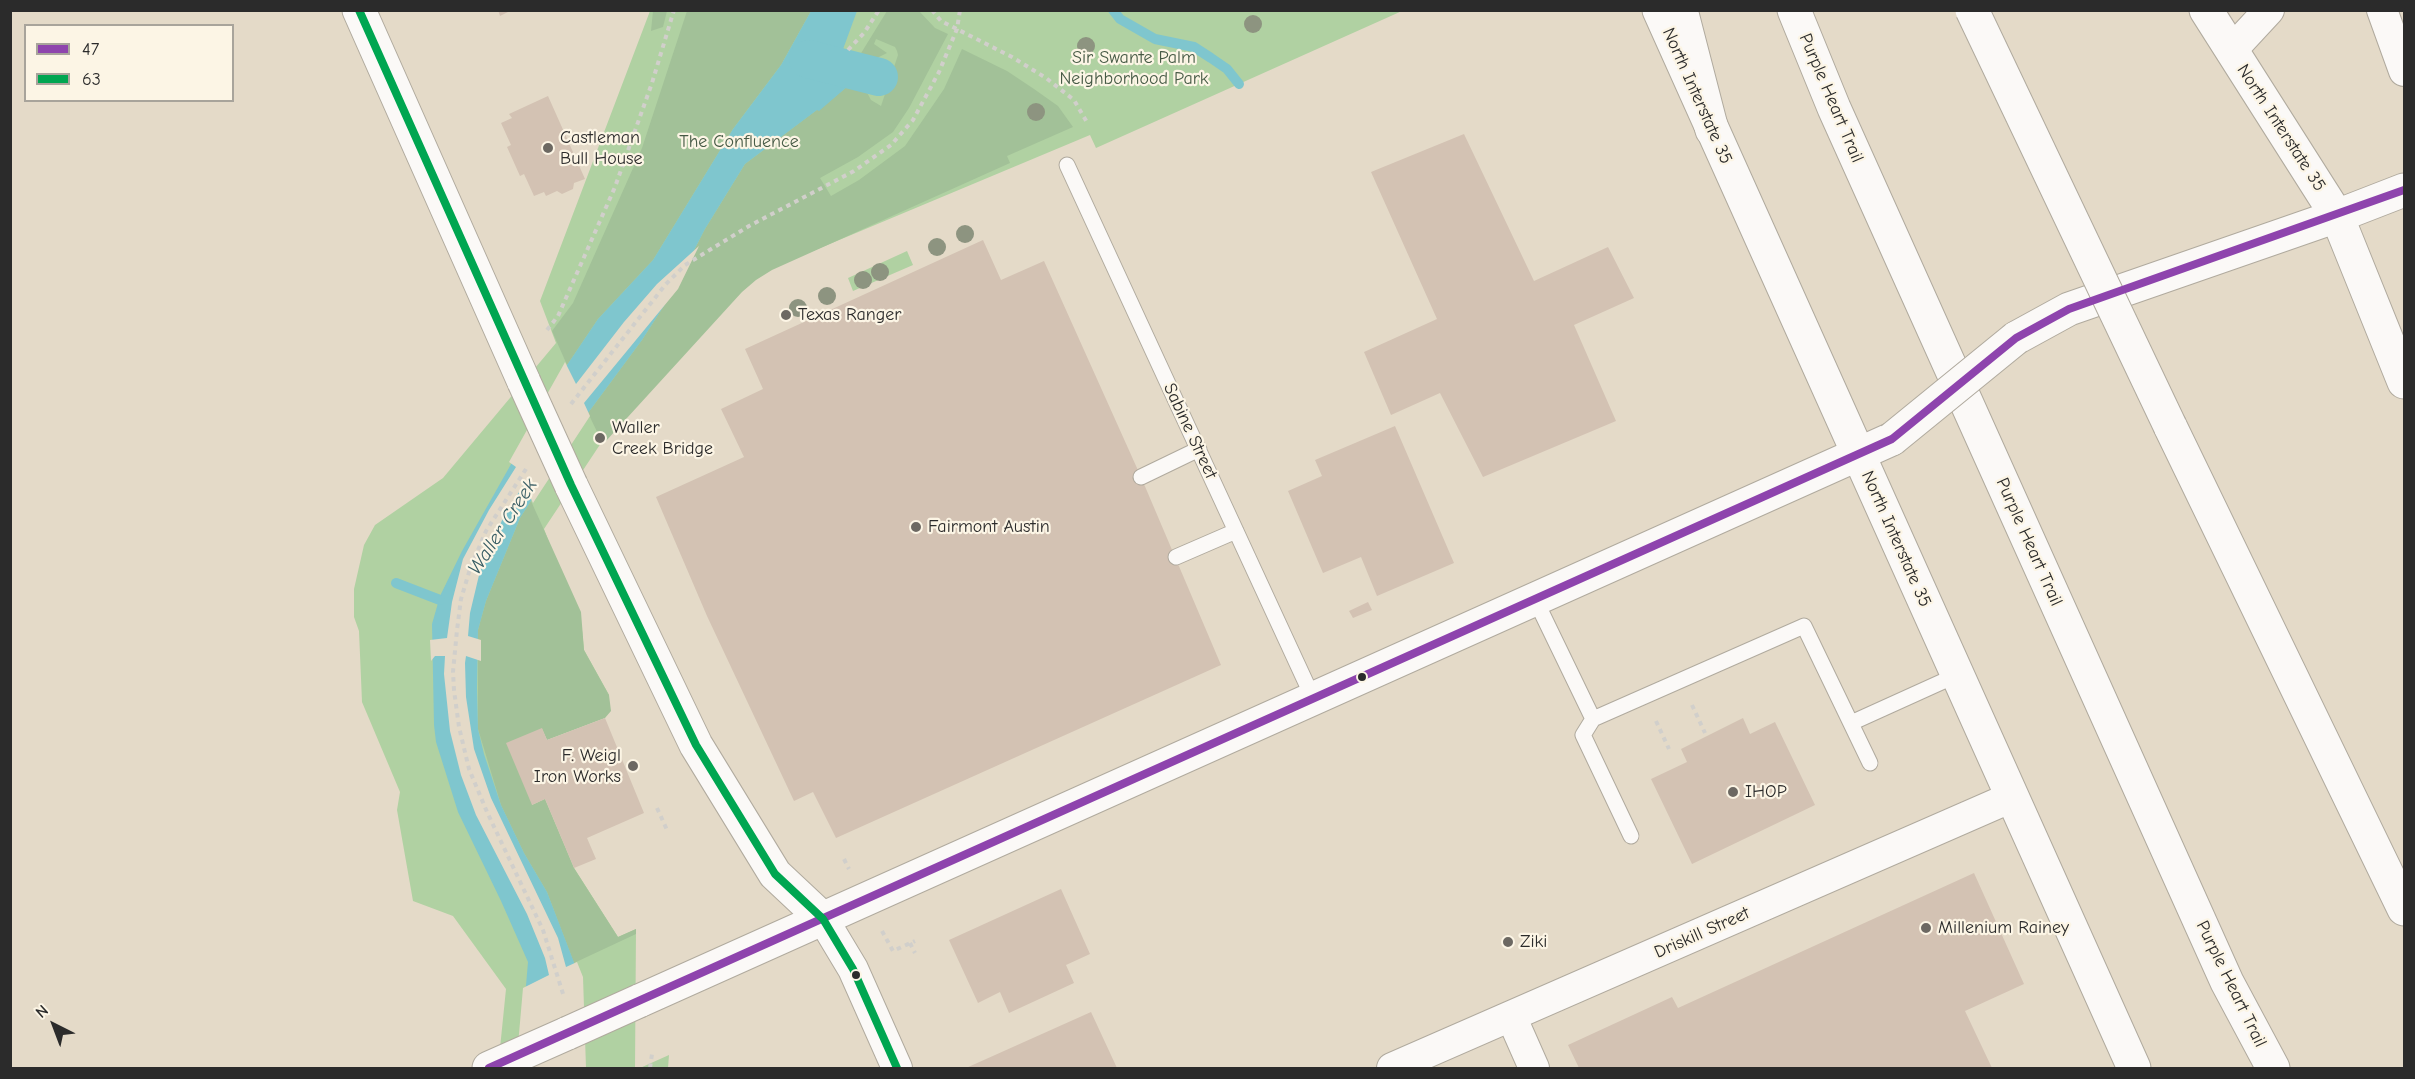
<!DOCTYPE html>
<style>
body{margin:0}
#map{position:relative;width:2415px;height:1079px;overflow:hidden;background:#e4dac8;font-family:"Comic Neue",sans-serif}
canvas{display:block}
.frame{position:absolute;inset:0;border:12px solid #2b2b2b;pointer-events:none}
.legend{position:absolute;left:24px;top:24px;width:210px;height:78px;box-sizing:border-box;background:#fcf5e5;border:2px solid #a8a49b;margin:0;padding:8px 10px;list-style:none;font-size:18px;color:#2b2b2b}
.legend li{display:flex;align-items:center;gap:12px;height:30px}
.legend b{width:30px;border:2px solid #a8a49b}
.north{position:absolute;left:24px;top:995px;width:60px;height:60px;-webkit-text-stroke:4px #fcf5e5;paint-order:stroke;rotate:318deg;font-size:16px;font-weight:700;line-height:24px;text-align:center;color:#2b2b2b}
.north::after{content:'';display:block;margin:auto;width:21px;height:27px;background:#2b2b2b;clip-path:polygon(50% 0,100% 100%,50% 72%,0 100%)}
</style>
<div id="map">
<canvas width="2415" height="1079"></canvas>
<div class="frame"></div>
<ul class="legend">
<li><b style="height:8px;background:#8e44ad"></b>47</li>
<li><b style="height:8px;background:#00a651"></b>63</li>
</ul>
<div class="north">N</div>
</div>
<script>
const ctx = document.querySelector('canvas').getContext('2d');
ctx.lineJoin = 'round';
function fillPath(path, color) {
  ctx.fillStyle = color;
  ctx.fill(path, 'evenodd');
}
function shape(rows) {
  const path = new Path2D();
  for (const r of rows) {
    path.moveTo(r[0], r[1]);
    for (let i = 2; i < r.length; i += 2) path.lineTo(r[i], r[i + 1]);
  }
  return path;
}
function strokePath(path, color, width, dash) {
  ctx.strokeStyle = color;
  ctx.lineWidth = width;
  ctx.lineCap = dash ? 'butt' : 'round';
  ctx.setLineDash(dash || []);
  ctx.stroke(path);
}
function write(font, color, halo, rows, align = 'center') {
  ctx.font = font + ' "Comic Neue",sans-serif';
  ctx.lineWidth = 4.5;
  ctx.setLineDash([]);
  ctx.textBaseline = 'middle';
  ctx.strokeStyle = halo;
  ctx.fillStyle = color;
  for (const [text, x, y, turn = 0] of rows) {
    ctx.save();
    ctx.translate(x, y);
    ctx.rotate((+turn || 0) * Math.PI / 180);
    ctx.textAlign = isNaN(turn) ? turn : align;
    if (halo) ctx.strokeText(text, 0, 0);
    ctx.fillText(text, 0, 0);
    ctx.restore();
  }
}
fillPath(shape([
 [650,11,1402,11,1096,148,1090,135,758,274,603,440,544,529,582,630,584,650,609,695,542,728,532,805,545,799,574,868,618,937,636,929,635,1068,498,1068,506,989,453,916,413,901,397,810,400,792,362,702,359,631,354,617,354,589,364,545,375,525,443,478,556,343,540,301],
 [907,251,913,265,853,291,848,278],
 [669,1055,668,1068,640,1068]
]), '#b0d1a2');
fillPath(shape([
 [653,11,667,11,663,27,651,31],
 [687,11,811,11,781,65,733,129,653,260,598,319,567,365,552,331,573,303,642,148],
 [887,11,919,11,935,28,948,34,909,108,893,132,858,157,820,178,831,196,859,180,905,146,944,89,962,49,1007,71,1034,89,1058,106,1073,127,1007,156,1010,163,772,270,756,280,742,292,606,441,602,442,588,413,642,340,671,295,705,229,745,164,818,109,819,110,855,80,864,87,871,100,881,106,898,55,897,51,895,47,876,39,874,44,887,53,871,61,855,63],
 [531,501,581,612,584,650,609,695,611,711,605,718,547,740,542,729,532,805,545,799,574,868,618,937,636,929,636,934,574,963,547,892,524,853,501,805,478,729,478,630,486,601,520,518]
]), '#a2c198');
fillPath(shape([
 [811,11,857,11,842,52,855,63,855,80,819,111,817,110,745,164,705,229,671,295,642,340,588,413,531,501,520,518,486,601,478,630,477,688,478,729,484,754,501,805,524,853,547,892,580,978,519,1068,528,962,501,901,458,812,436,742,434,725,432,624,440,596,462,551,567,365,598,319,653,260,733,129,781,65]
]), '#7fc6ce');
fillPath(shape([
 [699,246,678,289,584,403,590,416,533,503,524,484,503,518,480,571,470,613,468,636,481,640,481,661,466,656,465,663,466,697,474,749,491,798,558,938,566,967,577,962,583,977,586,1068,516,1068,523,988,549,975,545,958,527,914,476,815,461,775,450,731,444,674,445,656,435,656,431,661,430,640,447,638,452,602,463,559,489,510,516,467,509,462,564,364,565,362,576,384,624,322,657,284]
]), '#e4dac8');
strokePath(shape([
 [1113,10,1120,19,1155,39,1194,47,1211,58,1227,69,1239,84],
 [396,583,440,600]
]), '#7fc6ce', 10);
strokePath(shape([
 [808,59,879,77]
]), '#7fc6ce', 38);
fillPath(shape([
 [498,10,512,10,500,16],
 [548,96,585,179,574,183,573,189,562,194,557,191,546,196,544,192,534,196,524,174,520,176,507,147,511,145,501,123,512,118,509,114],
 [1464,134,1534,281,1608,247,1634,298,1574,325,1616,421,1483,477,1440,393,1391,415,1364,352,1437,319,1371,172],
 [983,240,1001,280,1044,261,1141,477,1221,665,836,838,813,792,794,801,707,616,656,497,744,457,721,409,763,389,745,349],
 [1395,426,1454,563,1377,596,1361,557,1323,573,1288,491,1322,476,1315,460],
 [1368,602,1372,610,1353,618,1349,611],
 [605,718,644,813,587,838,596,859,574,868,545,799,532,805,506,743,542,728,547,740],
 [1743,718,1750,734,1775,722,1815,805,1692,864,1651,779,1687,762,1681,749],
 [1974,873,2024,984,1965,1011,1992,1068,1579,1068,1568,1045,1672,997,1678,1008],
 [1061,889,1090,954,1066,965,1074,983,1009,1013,1000,992,978,1003,949,940],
 [1091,1012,1117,1068,966,1068]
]), '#d3c2b3');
const lane = shape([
 [1067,165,1313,698],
 [1141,477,1199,449],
 [1176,557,1236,531],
 [1535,599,1593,719],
 [1851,723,1957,675],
 [1631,836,1583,735,1593,719,1804,626,1870,763]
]);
const street = shape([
 [2382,10,2404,71],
 [2231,51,2269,10],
 [823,919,853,969,897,1068],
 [1511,1016,1534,1068],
 [1392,1068,2012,797]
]);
const secondary = shape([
 [359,10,524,382],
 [1659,10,2134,1068],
 [2206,10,2337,216,2404,382],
 [2337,216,2404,190],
 [571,485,696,745,775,874,823,919]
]);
const primary = shape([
 [2016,338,2069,309,2337,216],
 [639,1001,1892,439],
 [489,1068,568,1033]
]);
const highway = shape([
 [1681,10,1712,130],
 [1794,10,1834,108,2227,982,2273,1068],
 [2170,426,2404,909]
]);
strokePath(lane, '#b0aa9e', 17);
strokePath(street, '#b0aa9e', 32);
strokePath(secondary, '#b0aa9e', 35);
strokePath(primary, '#b0aa9e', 35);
strokePath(highway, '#b0aa9e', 35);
strokePath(shape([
 [932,10,941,21,1012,57,1046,78,1074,100,1088,124],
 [848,50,864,33,879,10],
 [547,330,558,316,615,187,652,83,674,10],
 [571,404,666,284,685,265,749,226,854,171,891,145,913,120,939,72,957,29,960,10],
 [526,469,486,531,470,569,461,599,457,630,453,672,454,690,459,727,469,769,487,812,543,930,564,997],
 [1692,705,1705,733],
 [1656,721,1669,749],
 [657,808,667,830],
 [844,859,849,869],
 [882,931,893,951,915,941],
 [910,943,915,953],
 [650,1068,652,1054]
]), '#d1cfcb', 4, [4.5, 4.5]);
strokePath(lane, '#fbf9f7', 15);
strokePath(street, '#fbf9f7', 30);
strokePath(secondary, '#fbf9f7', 33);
strokePath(primary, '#fbf9f7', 33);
strokePath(highway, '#fbf9f7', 33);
const secondaryBridge = shape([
 [524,382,571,485]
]);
const primaryBridge = shape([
 [1892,439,2016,338],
 [568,1033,639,1001]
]);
const highwayBridge = shape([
 [1972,10,2170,426]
]);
strokePath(secondaryBridge, '#b0aa9e', 35, []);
strokePath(primaryBridge, '#b0aa9e', 35, []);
strokePath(highwayBridge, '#b0aa9e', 35, []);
strokePath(secondaryBridge, '#fbf9f7', 33);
strokePath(primaryBridge, '#fbf9f7', 33);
strokePath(highwayBridge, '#fbf9f7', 33);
strokePath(shape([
 [489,1068,1892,439,2016,338,2069,309,2404,190]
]), '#8e44ad', 8);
strokePath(shape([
 [359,10,571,485,696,745,775,874,823,919,853,969,897,1068]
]), '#00a651', 8);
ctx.fillStyle = '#8d9480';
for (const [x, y] of [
 [1253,24],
 [1086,46],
 [1036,112],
 [965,234],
 [937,247],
 [880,272],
 [863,280],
 [827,296],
 [798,308]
]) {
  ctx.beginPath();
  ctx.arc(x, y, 9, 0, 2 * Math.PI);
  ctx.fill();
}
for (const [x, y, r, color] of [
 [548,148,6,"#6c6862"],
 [786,315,6,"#6c6862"],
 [600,438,6,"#6c6862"],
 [916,527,6,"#6c6862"],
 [1362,677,5,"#2b2b2b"],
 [633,766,6,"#6c6862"],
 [1733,792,6,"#6c6862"],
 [1926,928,6,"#6c6862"],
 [1508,942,6,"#6c6862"],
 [856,975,5,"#2b2b2b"]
]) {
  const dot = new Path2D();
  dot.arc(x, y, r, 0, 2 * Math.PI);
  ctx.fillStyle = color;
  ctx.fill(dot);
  strokePath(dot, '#fcf5e5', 2);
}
write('18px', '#465a45', '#fcf5e5', [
 ["Sir Swante Palm",1134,58],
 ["Neighborhood Park",1134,79],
 ["The Confluence",739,142]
]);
write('18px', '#2b2b2b', '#fcf5e5', [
 ["North Interstate 35",1697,96,66],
 ["Purple Heart Trail",1831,98,67],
 ["North Interstate 35",2281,128,57],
 ["Sabine Street",1190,431,65],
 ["North Interstate 35",1896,539,66],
 ["Purple Heart Trail",2029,542,66],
 ["Driskill Street",1702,933,-24],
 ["Purple Heart Trail",2231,984,64]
]);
write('18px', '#2b2b2b', '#fcf5e5', [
 ["Castleman",560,138],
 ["Bull House",560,159],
 ["Texas Ranger",798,315],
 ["Waller",612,428],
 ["Creek Bridge",612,449],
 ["Fairmont Austin",928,527],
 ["F. Weigl",621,756,"right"],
 ["Iron Works",621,777,"right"],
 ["IHOP",1745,792],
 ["Millenium Rainey",1938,928],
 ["Ziki",1520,942]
], 'left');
write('italic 20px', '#395e65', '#fcf5e5', [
 ["Waller Creek",503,527,-57]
]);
</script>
